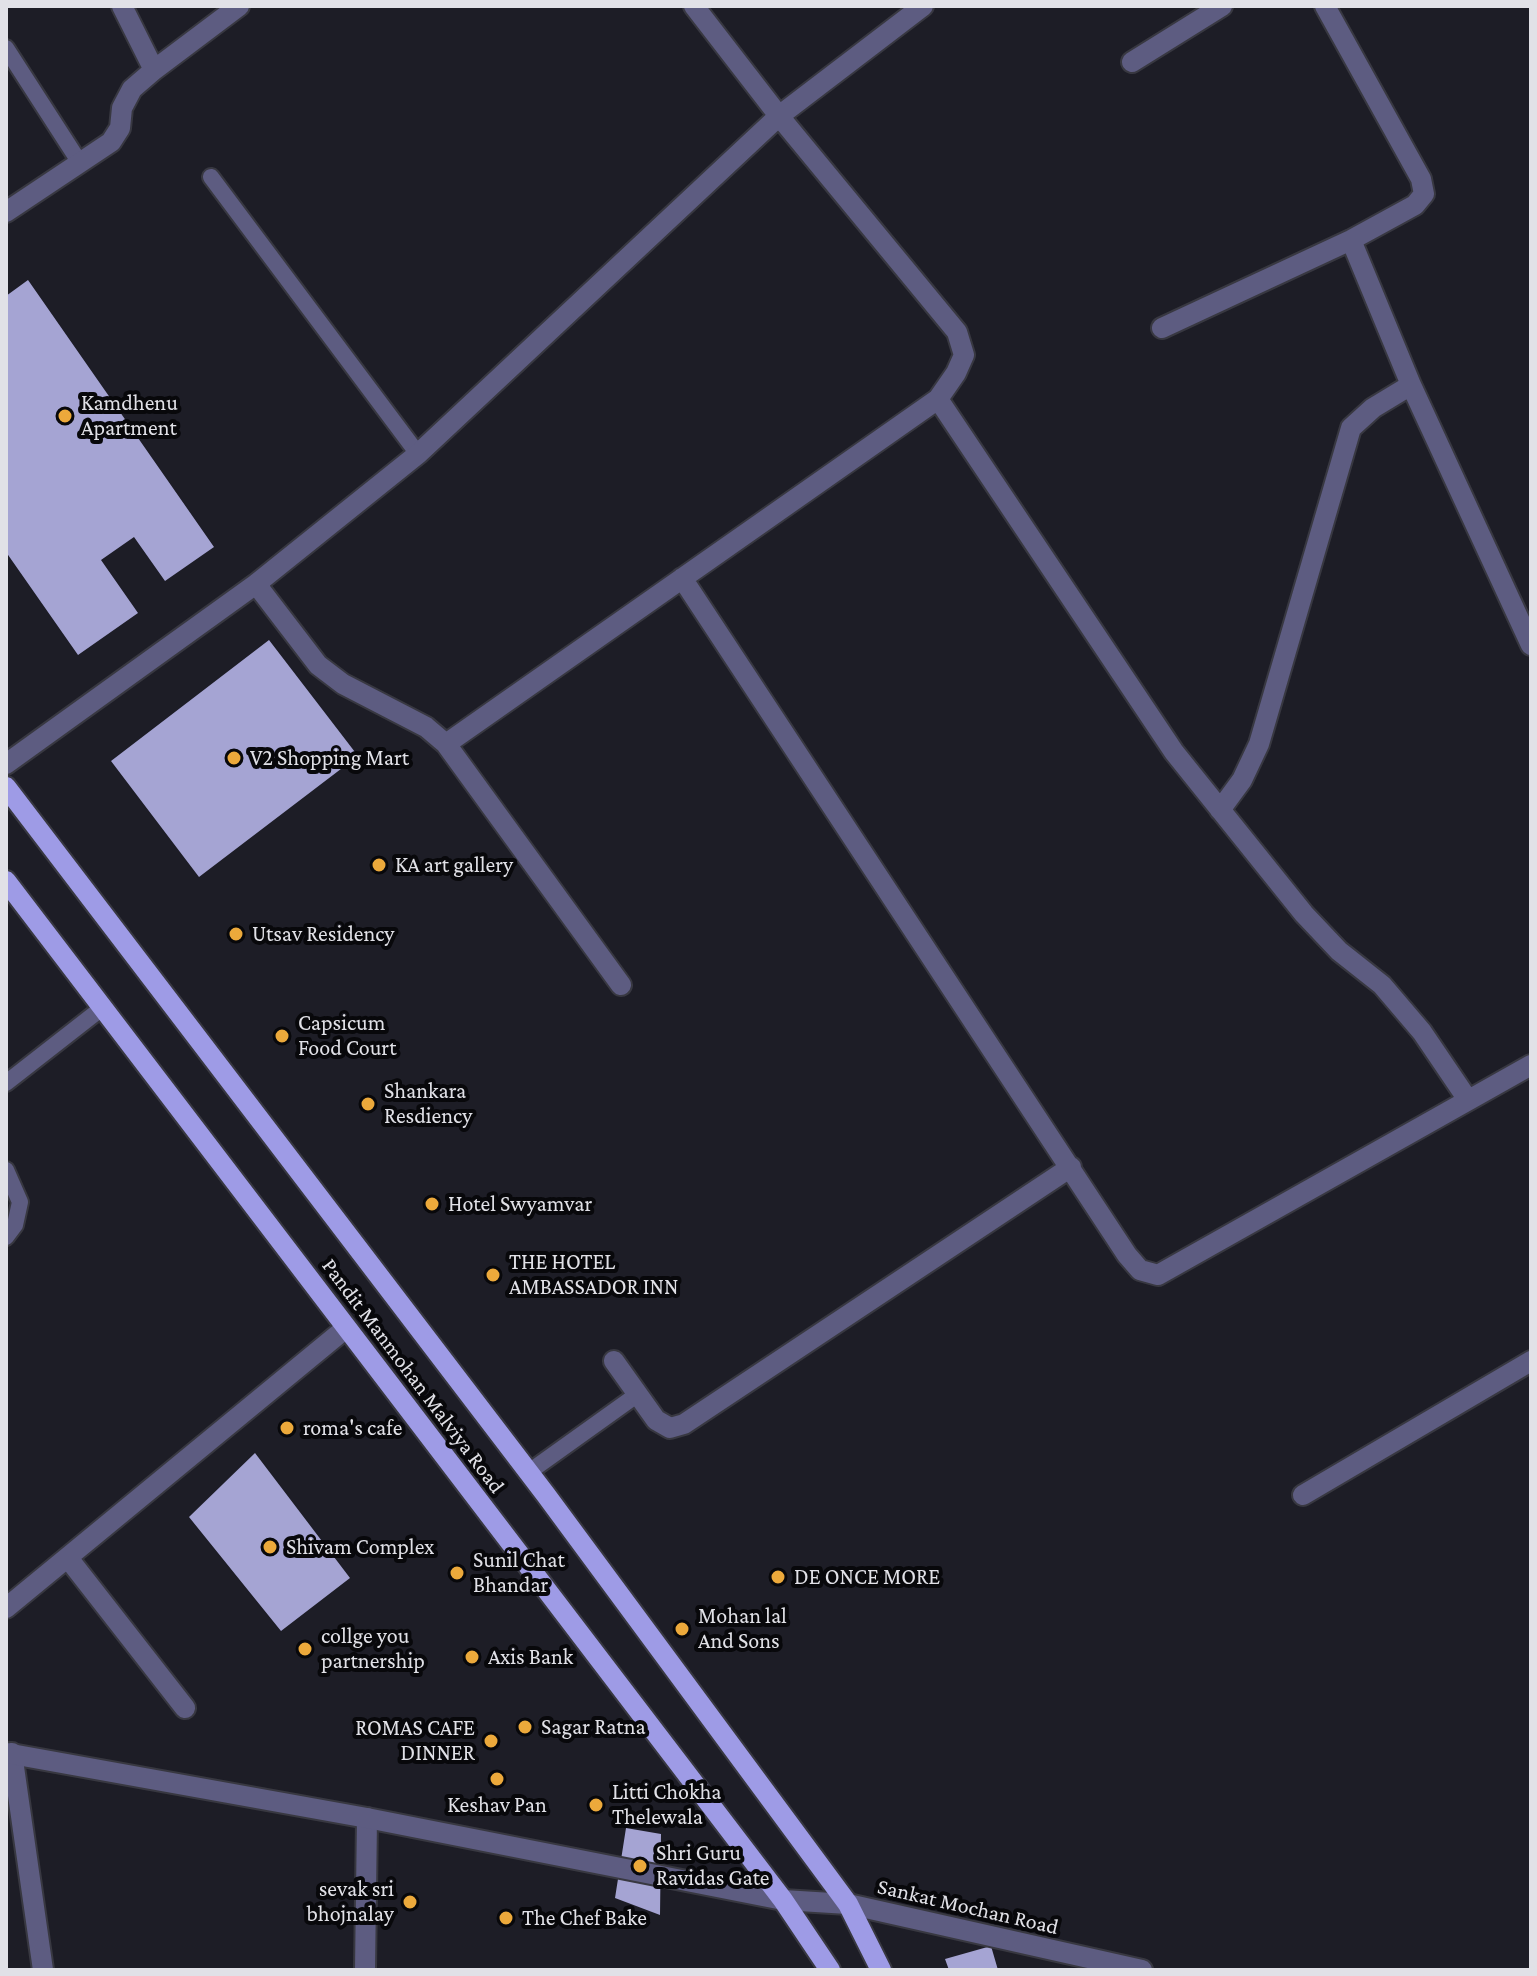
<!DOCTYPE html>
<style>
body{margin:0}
#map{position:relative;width:1537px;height:1976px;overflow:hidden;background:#1d1d26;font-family:"Crimson Pro",serif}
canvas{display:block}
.frame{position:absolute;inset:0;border:8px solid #e1e1e7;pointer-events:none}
</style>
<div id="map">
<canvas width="1537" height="1976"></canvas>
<div class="frame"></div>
</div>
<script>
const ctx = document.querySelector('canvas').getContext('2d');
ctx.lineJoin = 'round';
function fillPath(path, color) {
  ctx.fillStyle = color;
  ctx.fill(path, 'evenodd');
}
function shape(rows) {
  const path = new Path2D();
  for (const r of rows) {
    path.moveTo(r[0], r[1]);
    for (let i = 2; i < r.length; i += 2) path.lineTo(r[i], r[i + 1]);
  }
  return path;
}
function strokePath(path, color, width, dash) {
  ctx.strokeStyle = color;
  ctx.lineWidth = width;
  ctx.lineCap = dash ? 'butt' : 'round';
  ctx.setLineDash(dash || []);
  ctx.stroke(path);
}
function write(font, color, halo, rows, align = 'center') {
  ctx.font = font + ' "Crimson Pro",serif';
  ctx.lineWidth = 8;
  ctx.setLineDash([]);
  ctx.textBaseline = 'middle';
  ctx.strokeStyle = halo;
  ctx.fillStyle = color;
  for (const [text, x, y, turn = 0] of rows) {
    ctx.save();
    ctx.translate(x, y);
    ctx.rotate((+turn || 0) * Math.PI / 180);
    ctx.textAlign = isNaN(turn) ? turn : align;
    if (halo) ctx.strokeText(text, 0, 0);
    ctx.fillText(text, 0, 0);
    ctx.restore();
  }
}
fillPath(shape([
 [28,280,214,547,165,581,134,537,101,560,138,613,78,655,6,552,6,296],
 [269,640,358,756,199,877,111,761],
 [255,1453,350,1578,281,1631,189,1517],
 [626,1828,661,1834,660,1915,615,1898],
 [991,1946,998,1970,949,1970,945,1959]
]), '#a5a4d3');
const service = shape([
 [6,48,80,163],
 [211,177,418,454],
 [6,1083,102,1008],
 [6,1170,20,1202,15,1225,6,1237],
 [529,1472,638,1394]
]);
const minor = shape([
 [694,6,779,116,957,332,964,355,956,373,938,399,1174,752,1304,914,1339,951,1382,985,1422,1032,1468,1100],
 [1132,62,1222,6],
 [154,70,239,6],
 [6,212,111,142,120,128,122,108,132,89,154,70,122,6],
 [1162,328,1351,240,1415,205,1424,194,1421,179,1325,6],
 [1411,385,1531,645],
 [682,578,1127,1255,1140,1270,1158,1275,1531,1065],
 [256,584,318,665,343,684,426,727,446,744,621,985],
 [446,744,938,399],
 [6,764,256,584,418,454,779,116,923,6],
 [1220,810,1242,780,1259,744,1351,428,1373,408,1411,385,1351,240],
 [614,1361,656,1420,670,1428,684,1424,1071,1167],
 [1303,1495,1531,1361],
 [68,1558,185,1708],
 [6,1608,346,1328],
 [12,1753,43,1970],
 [365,1970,367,1818]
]);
const tertiary = shape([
 [6,1753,367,1818,783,1900,848,1904,1142,1970]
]);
const primary = shape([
 [6,787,546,1495,848,1904,881,1970],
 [6,881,783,1900,830,1970]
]);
strokePath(service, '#383841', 20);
strokePath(minor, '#383841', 24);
strokePath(tertiary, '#383841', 24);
strokePath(primary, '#383841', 24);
strokePath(service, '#5d5c81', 16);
strokePath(minor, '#5d5c81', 20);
strokePath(tertiary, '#5d5c81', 20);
strokePath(primary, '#9e9be6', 20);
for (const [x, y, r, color] of [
 [65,416,8,"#eca93b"],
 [234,758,8,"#eca93b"],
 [379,865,8,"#eca93b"],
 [236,934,8,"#eca93b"],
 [282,1036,8,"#eca93b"],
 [368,1104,8,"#eca93b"],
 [432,1204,8,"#eca93b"],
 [493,1275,8,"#eca93b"],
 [287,1428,8,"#eca93b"],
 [270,1547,8,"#eca93b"],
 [457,1573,8,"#eca93b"],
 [778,1577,8,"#eca93b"],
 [682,1629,8,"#eca93b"],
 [305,1649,8,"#eca93b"],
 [472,1657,8,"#eca93b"],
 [525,1727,8,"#eca93b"],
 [491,1741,8,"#eca93b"],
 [497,1779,8,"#eca93b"],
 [596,1805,8,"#eca93b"],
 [640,1866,8,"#eca93b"],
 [410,1902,8,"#eca93b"],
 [506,1918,8,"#eca93b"]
]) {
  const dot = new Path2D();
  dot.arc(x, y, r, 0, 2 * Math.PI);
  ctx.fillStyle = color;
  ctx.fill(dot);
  strokePath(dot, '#08080b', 3);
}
write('22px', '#e1e1e7', '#08080b', [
 ["Kamdhenu",81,403],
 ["Apartment",81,428],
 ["V2 Shopping Mart",250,758],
 ["KA art gallery",395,865],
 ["Utsav Residency",252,934],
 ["Capsicum",298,1023],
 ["Food Court",298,1048],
 ["Shankara",384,1091],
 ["Resdiency",384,1116],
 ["Hotel Swyamvar",448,1204],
 ["THE HOTEL",509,1262],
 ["AMBASSADOR INN",509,1287],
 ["roma's cafe",303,1428],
 ["Shivam Complex",286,1547],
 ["Sunil Chat",473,1560],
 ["Bhandar",473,1585],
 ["DE ONCE MORE",794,1577],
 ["Mohan lal",698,1616],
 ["And Sons",698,1641],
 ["collge you",321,1636],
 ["partnership",321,1661],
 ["Axis Bank",488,1657],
 ["Sagar Ratna",541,1727],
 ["ROMAS CAFE",475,1728,"right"],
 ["DINNER",475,1753,"right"],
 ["Litti Chokha",612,1792],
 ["Thelewala",612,1817],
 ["Keshav Pan",497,1805,"center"],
 ["Shri Guru",656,1853],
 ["Ravidas Gate",656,1878],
 ["sevak sri",394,1889,"right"],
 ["bhojnalay",394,1914,"right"],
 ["The Chef Bake",522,1918]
], 'left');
write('22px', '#e1e1e7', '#08080b', [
 ["Pandit Manmohan Malviya Road",413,1376,53],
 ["Sankat Mochan Road",968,1907,13]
]);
</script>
